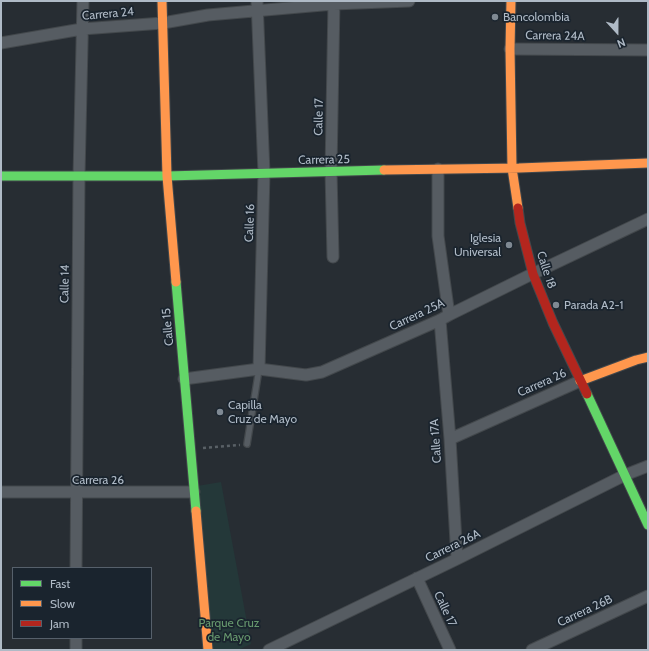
<!DOCTYPE html>
<style>
body{margin:0}
#map{position:relative;width:649px;height:651px;overflow:hidden;background:#272d33;font-family:Cabin,sans-serif}
canvas{display:block}
.frame{position:absolute;inset:0;border:2px solid #afbac6;pointer-events:none}
.legend{position:absolute;left:12px;top:567px;width:140px;height:72px;box-sizing:border-box;background:#1a242e;border:1px solid #56606b;margin:0;padding:5px 7px;list-style:none;font-size:12px;color:#afbac6}
.legend li{display:flex;align-items:center;gap:8px;height:20px}
.legend b{width:20px;border:1px solid #56606b}
.north{position:absolute;left:597px;top:12px;width:40px;height:40px;-webkit-text-stroke:3px #1a242e;paint-order:stroke;rotate:159deg;font-size:11px;font-weight:700;line-height:16px;text-align:center;color:#afbac6}
.north::after{content:'';display:block;margin:auto;width:14px;height:18px;background:#afbac6;clip-path:polygon(50% 0,100% 100%,50% 72%,0 100%)}
</style>
<div id="map">
<canvas width="649" height="651"></canvas>
<div class="frame"></div>
<ul class="legend">
<li><b style="height:5px;background:#63d668"></b>Fast</li>
<li><b style="height:5px;background:#ff974d"></b>Slow</li>
<li><b style="height:5px;background:#b3261e"></b>Jam</li>
</ul>
<div class="north">N</div>
</div>
<script>
const ctx = document.querySelector('canvas').getContext('2d');
ctx.lineJoin = 'round';
function fillPath(path, color) {
  ctx.fillStyle = color;
  ctx.fill(path, 'evenodd');
}
function shape(rows) {
  const path = new Path2D();
  for (const r of rows) {
    path.moveTo(r[0], r[1]);
    for (let i = 2; i < r.length; i += 2) path.lineTo(r[i], r[i + 1]);
  }
  return path;
}
function strokePath(path, color, width, dash) {
  ctx.strokeStyle = color;
  ctx.lineWidth = width;
  ctx.lineCap = dash ? 'butt' : 'round';
  ctx.setLineDash(dash || []);
  ctx.stroke(path);
}
function write(font, color, halo, rows, align = 'center') {
  ctx.font = font + ' Cabin,sans-serif';
  ctx.lineWidth = 3.5;
  ctx.setLineDash([]);
  ctx.textBaseline = 'middle';
  ctx.strokeStyle = halo;
  ctx.fillStyle = color;
  for (const [text, x, y, turn = 0] of rows) {
    ctx.save();
    ctx.translate(x, y);
    ctx.rotate((+turn || 0) * Math.PI / 180);
    ctx.textAlign = isNaN(turn) ? turn : align;
    if (halo) ctx.strokeText(text, 0, 0);
    ctx.fillText(text, 0, 0);
    ctx.restore();
  }
}
fillPath(shape([
 [221,482,251,644,238,650,211,650,197,486]
]), '#243839');
const lane = shape([
 [247,444,259,369]
]);
const street = shape([
 [257,1,264,173,259,369],
 [1,43,82,29,163,23,208,15,334,4,409,1],
 [510,49,648,50],
 [438,169,438,236,449,315],
 [333,257,331,171,334,1],
 [440,320,450,439,457,559],
 [184,379,259,369,306,375,322,372,440,320,449,315,526,277,648,219],
 [450,439,580,381],
 [1,492,194,492],
 [76,568,79,176,83,1],
 [417,578,450,650],
 [76,650,76,638],
 [269,650,457,559,625,475,648,466],
 [532,650,648,596]
]);
const fast = shape([
 [1,176,167,176,384,170],
 [176,282,196,511],
 [587,394,648,525]
]);
const slow = shape([
 [162,1,167,176,176,282],
 [511,1,510,49,512,168,518,208],
 [384,170,519,168,648,163],
 [580,381,636,360,648,357],
 [196,511,208,650]
]);
const jam = shape([
 [518,208,520,223,533,274,553,323,587,394]
]);
strokePath(lane, '#43484c', 8);
strokePath(street, '#43484c', 13);
strokePath(fast, '#43484c', 11);
strokePath(slow, '#43484c', 11);
strokePath(jam, '#43484c', 11);
strokePath(shape([
 [203,448,240,445]
]), '#596066', 2.5, [3, 3]);
strokePath(lane, '#565c62', 5.5);
strokePath(street, '#565c62', 11);
strokePath(fast, '#63d668', 9);
strokePath(slow, '#ff974d', 9);
strokePath(jam, '#b3261e', 9);
for (const [x, y, r, color] of [
 [495,17,4,"#7f8993"],
 [509,245,4,"#7f8993"],
 [556,305,4,"#7f8993"],
 [220,412,4,"#7f8993"]
]) {
  const dot = new Path2D();
  dot.arc(x, y, r, 0, 2 * Math.PI);
  ctx.fillStyle = color;
  ctx.fill(dot);
  strokePath(dot, '#1a242e', 1.5);
}
write('12px', '#afbac6', '#1a242e', [
 ["Carrera 24",108,14,-5],
 ["Carrera 24A",555,36,1],
 ["Calle 17",319,117,-89],
 ["Carrera 25",324,160,-1],
 ["Calle 16",250,223,-88],
 ["Calle 18",546,270,72],
 ["Calle 14",65,284,-89],
 ["Carrera 25A",417,315,-25],
 ["Calle 15",168,327,-95],
 ["Carrera 26",542,383,-24],
 ["Calle 17A",436,441,-94],
 ["Carrera 26",98,480],
 ["Carrera 26A",453,546,-26],
 ["Calle 17",445,609,65],
 ["Carrera 26B",585,611,-25]
]);
write('12px', '#afbac6', '#1a242e', [
 ["Bancolombia",503,17],
 ["Iglesia",501,238,"right"],
 ["Universal",501,252,"right"],
 ["Parada A2-1",564,305],
 ["Capilla",228,405],
 ["Cruz de Mayo",228,419]
], 'left');
write('12px', '#66976d', '#1a242e', [
 ["Parque Cruz",229,623],
 ["de Mayo",229,637]
]);
</script>
